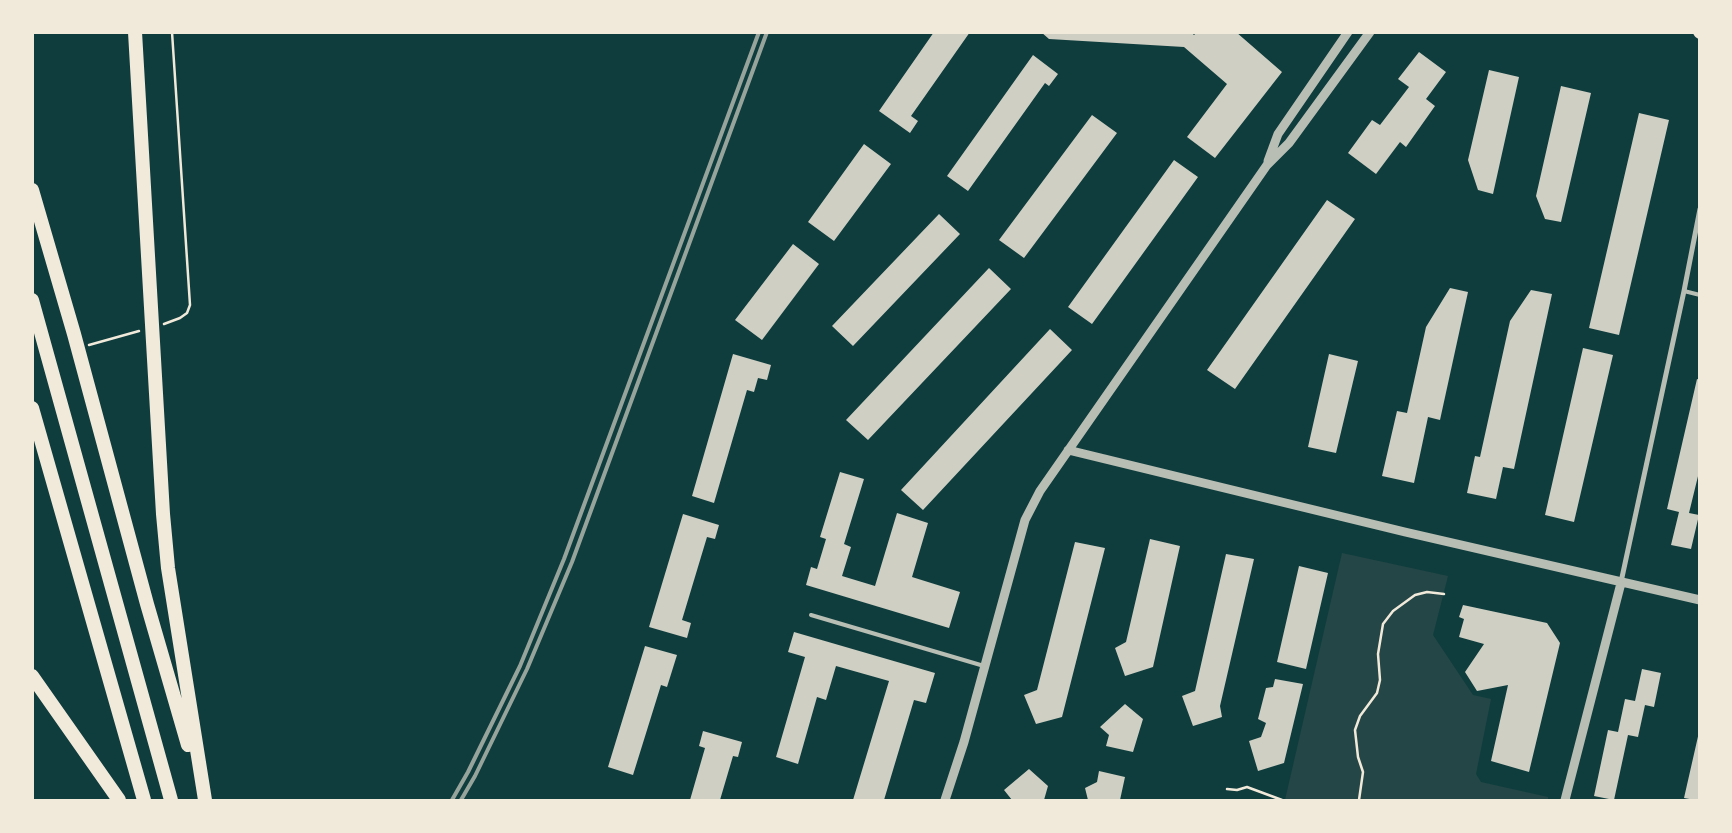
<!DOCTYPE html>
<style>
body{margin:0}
#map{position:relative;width:1732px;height:833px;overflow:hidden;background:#0f3d3e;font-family:Roboto,sans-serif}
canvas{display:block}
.frame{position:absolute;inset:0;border:34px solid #f1e9da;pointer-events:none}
</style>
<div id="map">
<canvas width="1732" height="833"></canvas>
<div class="frame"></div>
</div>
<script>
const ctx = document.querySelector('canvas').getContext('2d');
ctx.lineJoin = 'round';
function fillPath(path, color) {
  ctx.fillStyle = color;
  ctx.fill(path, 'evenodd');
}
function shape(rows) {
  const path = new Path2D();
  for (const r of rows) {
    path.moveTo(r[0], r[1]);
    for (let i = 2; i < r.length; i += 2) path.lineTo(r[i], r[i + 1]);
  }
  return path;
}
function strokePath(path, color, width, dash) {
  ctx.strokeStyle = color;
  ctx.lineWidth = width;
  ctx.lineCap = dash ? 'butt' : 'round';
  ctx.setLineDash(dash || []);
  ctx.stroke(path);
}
fillPath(shape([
 [1342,553,1448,576,1433,635,1473,695,1491,699,1476,774,1481,782,1548,797,1548,800,1285,800]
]), '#244646');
fillPath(shape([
 [934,32,970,32,911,116,918,121,910,133,879,111],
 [1041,32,1191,32,1194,35,1197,32,1236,32,1282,72,1215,158,1187,137,1227,84,1184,47,1049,39],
 [1419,52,1446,72,1426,99,1435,106,1406,147,1400,142,1376,174,1348,153,1372,120,1380,125,1409,87,1398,79],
 [1033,55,1058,74,1049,86,1045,83,968,191,947,176],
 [1489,70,1519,77,1493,194,1478,190,1468,160],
 [1561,86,1591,93,1561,222,1545,219,1536,196],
 [1639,113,1669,120,1619,335,1589,328],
 [1092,115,1117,133,1024,258,999,240],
 [864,144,891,164,834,241,808,222],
 [1174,160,1198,177,1092,324,1068,307],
 [1327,200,1355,219,1235,389,1207,370],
 [939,214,960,234,853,346,832,326],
 [793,244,819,264,762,340,735,320],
 [989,268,1011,289,868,440,846,420],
 [1450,288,1468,292,1440,420,1428,417,1414,483,1382,476,1397,411,1407,413,1426,327],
 [1531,290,1552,294,1514,469,1503,467,1496,499,1467,493,1475,456,1480,457,1510,321],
 [1050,329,1072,350,923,510,901,490],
 [1583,348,1613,355,1574,522,1545,515],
 [733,354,771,365,767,380,758,378,754,392,747,390,714,503,692,496],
 [1329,354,1358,361,1336,453,1308,447],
 [1697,379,1700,380,1700,468,1689,513,1699,515,1691,549,1671,545,1679,512,1667,509],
 [840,472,864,479,844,544,851,547,842,576,875,586,897,513,928,523,912,577,960,592,949,628,806,585,811,567,817,569,826,539,820,537],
 [683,514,719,525,715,539,707,537,682,620,691,623,687,638,649,627],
 [1150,539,1180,546,1153,667,1125,676,1115,648,1126,642],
 [1075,542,1105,548,1062,717,1036,724,1024,695,1037,690],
 [1226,554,1254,559,1220,706,1222,717,1193,726,1182,696,1195,691],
 [1299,566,1328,573,1306,669,1277,662],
 [1463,605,1547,623,1560,643,1529,772,1491,761,1508,685,1477,691,1465,672,1484,644,1459,637,1464,619,1459,617],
 [794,632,935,673,926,703,914,700,884,800,853,800,889,681,836,666,826,700,817,697,798,764,776,757,805,657,788,652],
 [645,646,677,655,667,687,661,685,633,775,608,767],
 [1642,669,1661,673,1654,707,1645,705,1638,737,1628,735,1614,800,1594,796,1608,730,1618,732,1625,699,1635,701],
 [1275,679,1303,684,1284,763,1258,771,1249,741,1261,737,1266,723,1258,719,1266,688,1273,687],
 [1125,704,1143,719,1133,752,1106,746,1109,735,1100,727],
 [703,731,742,742,738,757,733,756,720,800,690,800,705,748,699,746],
 [1699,732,1700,800,1695,800,1684,798],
 [1029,769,1048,786,1044,800,1012,800,1004,790],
 [1099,771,1125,777,1120,800,1088,800,1085,788,1097,782]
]), '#cfcfc3');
strokePath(shape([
 [164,324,180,318,187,313,190,305,172,32],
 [89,345,139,331],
 [1227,789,1237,790,1247,787,1282,800],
 [1359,800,1363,772,1358,757,1355,730,1360,716,1377,693,1380,680,1378,654,1383,624,1393,611,1415,595,1427,592,1444,594]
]), '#f1e9da', 2.5);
strokePath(shape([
 [1684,291,1700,295],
 [811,615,984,666]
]), '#b8beb3', 4);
strokePath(shape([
 [1621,582,1684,291,1700,209]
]), '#b8beb3', 5);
strokePath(shape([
 [1268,161,1278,134,1348,32],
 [1068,450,1405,532,1700,600],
 [945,800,964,742,1025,520,1040,491,1267,165,1289,143,1370,32],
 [1565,800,1621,583]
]), '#b8beb3', 9);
strokePath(shape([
 [1699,32,1700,33]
]), '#f1e9da', 12);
strokePath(shape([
 [135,32,163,514,168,568,205,800],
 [32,190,74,334,147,604,188,745],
 [32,300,171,800],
 [32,408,144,800],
 [32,676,119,800]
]), '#f1e9da', 14);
strokePath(shape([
 [452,800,468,772,520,666,564,559,759,32],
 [461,800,475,776,527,669,572,562,767,32]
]), '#97a49c', 4);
</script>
